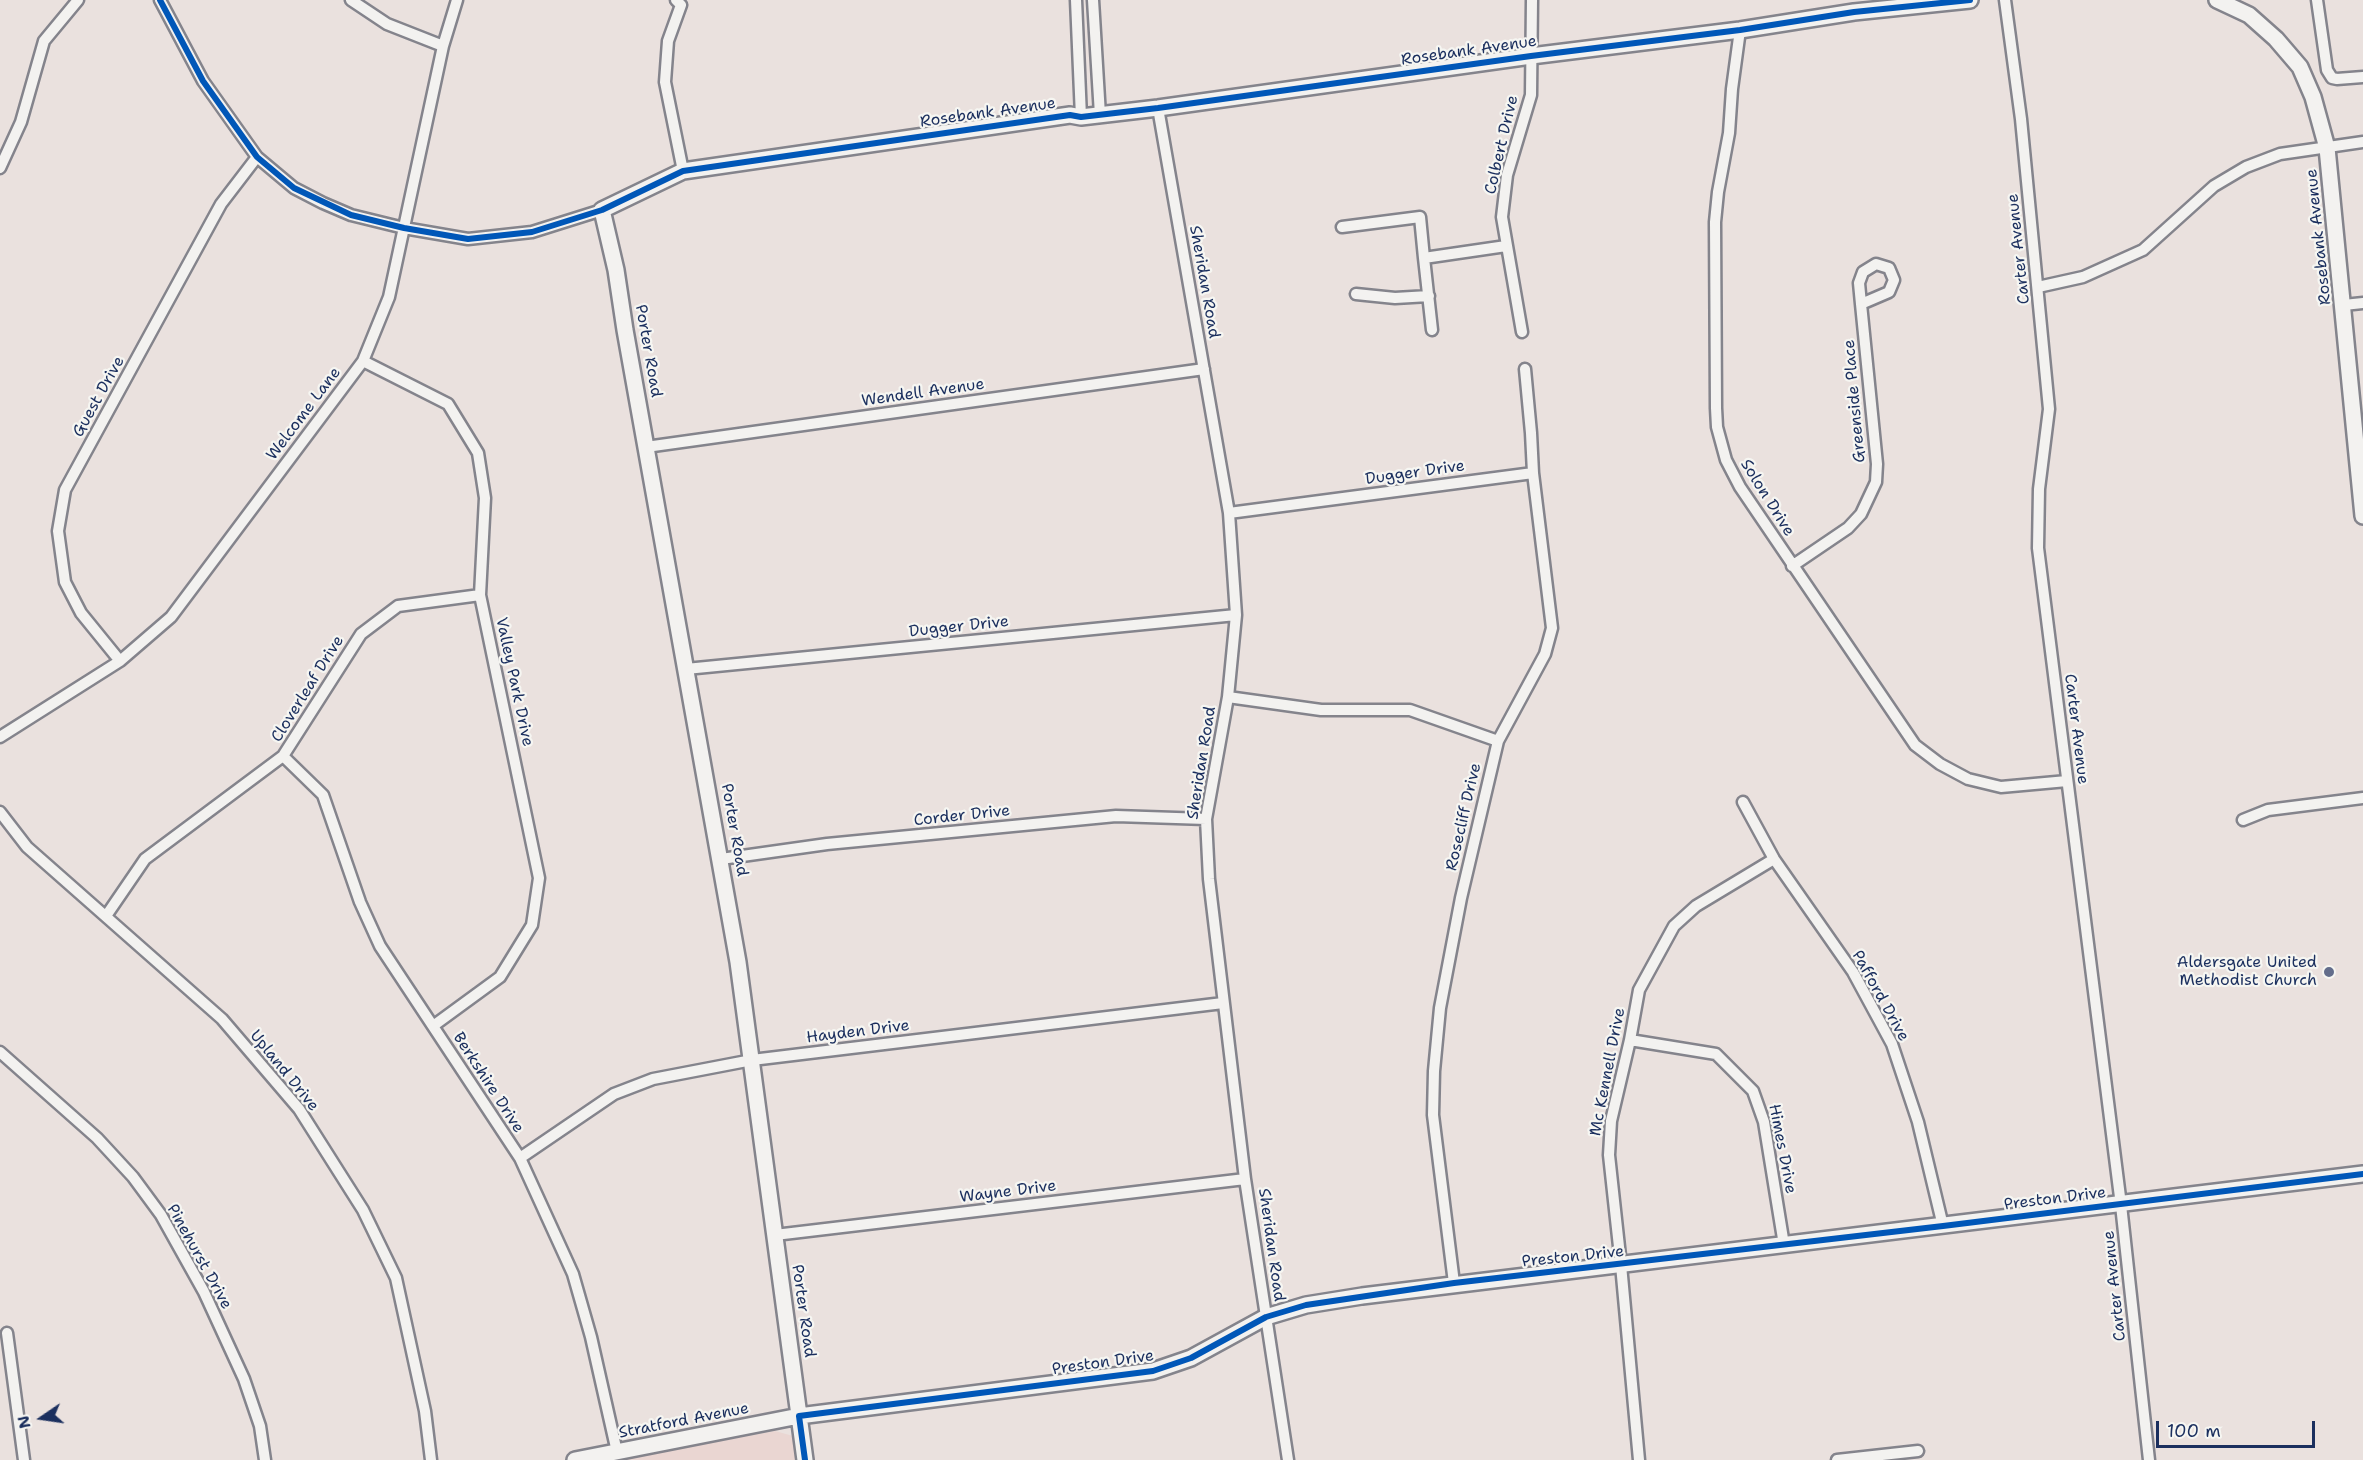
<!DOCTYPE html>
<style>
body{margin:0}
#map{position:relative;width:2363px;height:1460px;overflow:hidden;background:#eae1de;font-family:"Shantell Sans",sans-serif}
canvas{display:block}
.north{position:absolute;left:12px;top:1388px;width:60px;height:60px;-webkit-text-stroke:4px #f6f6f2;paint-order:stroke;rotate:257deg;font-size:16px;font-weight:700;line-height:24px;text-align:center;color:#1b2f5e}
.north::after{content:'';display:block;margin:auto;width:21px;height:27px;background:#1b2f5e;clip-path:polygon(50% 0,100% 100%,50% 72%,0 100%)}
.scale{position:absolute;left:2156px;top:1421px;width:159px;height:27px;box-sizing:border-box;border:3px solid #1b2f5e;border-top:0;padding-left:8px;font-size:18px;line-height:21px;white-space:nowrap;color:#1b2f5e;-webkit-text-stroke:4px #f6f6f2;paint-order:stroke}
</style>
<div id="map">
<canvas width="2363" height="1460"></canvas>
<div class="north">N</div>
<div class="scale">100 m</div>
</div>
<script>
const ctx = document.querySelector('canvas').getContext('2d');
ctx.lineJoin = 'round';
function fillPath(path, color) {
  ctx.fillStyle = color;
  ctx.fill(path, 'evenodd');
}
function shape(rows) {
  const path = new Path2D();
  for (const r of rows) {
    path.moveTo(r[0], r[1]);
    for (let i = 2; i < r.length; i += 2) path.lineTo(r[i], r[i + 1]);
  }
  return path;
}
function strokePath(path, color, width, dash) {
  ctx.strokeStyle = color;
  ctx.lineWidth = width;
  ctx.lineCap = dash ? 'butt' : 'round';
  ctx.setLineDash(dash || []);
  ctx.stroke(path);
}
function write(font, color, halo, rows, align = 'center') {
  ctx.font = font + ' "Shantell Sans",sans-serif';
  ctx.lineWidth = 4.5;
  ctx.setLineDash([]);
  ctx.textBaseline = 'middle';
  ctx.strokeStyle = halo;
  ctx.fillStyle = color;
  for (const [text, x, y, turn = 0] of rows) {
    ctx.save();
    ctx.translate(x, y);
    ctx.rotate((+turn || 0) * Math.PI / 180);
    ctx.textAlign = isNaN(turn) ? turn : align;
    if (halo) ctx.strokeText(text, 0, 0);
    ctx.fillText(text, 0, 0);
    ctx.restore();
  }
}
fillPath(shape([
 [775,1431,793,1436,797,1460,617,1460]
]), '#ead6d2');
const street = shape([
 [160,0,203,81,257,157,294,188,323,203,351,215,404,228,468,239,532,232,602,210],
 [351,0,387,24,443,46],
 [676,0,681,5,668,41,665,82,683,171],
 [1076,0,1081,117],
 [1093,0,1100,115],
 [2005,0,2021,119,2049,409,2039,489,2038,548,2121,1205,2149,1460],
 [2317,0,2327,70,2332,78,2337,79,2363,77],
 [1740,30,1732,89,1729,133,1718,192,1715,222,1716,408,1717,427,1726,460,1740,487,1915,745,1940,764,1968,779,2001,787,2067,781],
 [1158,108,1229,513,1236,615,1228,697,1206,819,1209,879,1245,1179,1288,1460],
 [0,168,21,122,44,41,78,0],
 [1342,227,1420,217,1424,258],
 [2038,287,2083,277,2143,250,2214,186,2246,167,2280,154,2363,142],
 [1356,294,1395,298,1429,296],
 [2344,305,2363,303],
 [1432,330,1424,258,1506,246],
 [1522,332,1502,217,1507,175,1531,95,1532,0],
 [363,361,448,404,478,453,485,498,480,595,539,878,532,925,500,977,433,1026],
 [646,447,1204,369],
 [1229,513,1533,473],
 [1792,566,1848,528,1861,514,1876,482,1877,464,1861,304,1889,292,1894,280,1889,268,1876,264,1863,272,1859,283,1861,304],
 [120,661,81,613,65,582,58,531,65,490,221,204,257,157],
 [686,669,1236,615],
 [1228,697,1321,710,1410,710,1498,741],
 [0,737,120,661,171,617,363,361,389,297,443,46,457,0],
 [283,756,323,795,360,902,380,946,520,1158,573,1274,591,1337,617,1452],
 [1743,802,1774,859,1853,972,1892,1044,1918,1122,1943,1226],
 [0,812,27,847,222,1019,299,1109,363,1210,396,1278,425,1411,431,1460],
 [2243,820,2268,810,2363,798],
 [721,859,827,844,1116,816,1206,819],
 [106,916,145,859,283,756,361,634,398,606,480,595],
 [1630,1040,1716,1054,1753,1091,1764,1122,1784,1245],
 [0,1052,97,1138,133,1177,161,1215,204,1292,244,1379,260,1426,265,1460],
 [520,1158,614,1094,653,1079,752,1060,1223,1003],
 [775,1235,1245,1179],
 [1454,1283,1433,1115,1434,1071,1440,1008,1461,898,1498,741,1545,654,1552,628,1533,473,1531,433,1525,369],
 [7,1333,24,1460],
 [1639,1460,1621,1265,1609,1155,1611,1121,1630,1040,1639,990,1674,926,1696,906,1774,859],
 [1837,1460,1918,1451]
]);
const secondary = shape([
 [2217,0,2249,15,2276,39,2300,67,2313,97,2327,148,2363,516],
 [575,1460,799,1416,1153,1371,1191,1358,1266,1317,1306,1305,1362,1296,2363,1174],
 [805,1460,738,962,625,330,616,270,602,210,683,171,1070,115,1081,117,1158,108,1531,56,1740,30,1854,12,1970,0]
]);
strokePath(street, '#84848c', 15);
strokePath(secondary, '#84848c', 20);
strokePath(street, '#f3f2f0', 10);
strokePath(secondary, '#f3f2f0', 15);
strokePath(shape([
 [160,0,203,81,257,157,294,188,351,215,404,228,468,239,532,232,602,210,683,171,1070,115,1081,117,1158,108,1531,56,1740,30,1854,12,1970,0],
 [805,1460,799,1416,1153,1371,1191,1358,1266,1317,1306,1305,1454,1283,1943,1226,2363,1174]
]), '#0057b8', 6);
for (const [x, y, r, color] of [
 [2329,972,6,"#636d8b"]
]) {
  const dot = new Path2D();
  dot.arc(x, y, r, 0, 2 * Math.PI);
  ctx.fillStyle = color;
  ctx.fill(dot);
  strokePath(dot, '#f6f6f2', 2);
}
write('16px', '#1b2f5e', '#f6f6f2', [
 ["Rosebank Avenue",1469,51,-8],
 ["Rosebank Avenue",988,113,-8],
 ["Colbert Drive",1502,145,-77],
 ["Rosebank Avenue",2319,237,-96],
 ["Carter Avenue",2019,249,-96],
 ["Sheridan Road",1204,282,80],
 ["Porter Road",648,351,80],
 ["Wendell Avenue",923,393,-8],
 ["Guest Drive",99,397,-61],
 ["Greenside Place",1855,401,-95],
 ["Welcome Lane",304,414,-53],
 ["Dugger Drive",1415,473,-8],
 ["Solon Drive",1767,498,58],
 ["Dugger Drive",959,627,-6],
 ["Valley Park Drive",514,682,78],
 ["Cloverleaf Drive",308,689,-58],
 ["Carter Avenue",2076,729,83],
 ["Sheridan Road",1202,763,-81],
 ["Corder Drive",962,816,-6],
 ["Rosecliff Drive",1464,817,-77],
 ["Porter Road",734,830,80],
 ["Pafford Drive",1880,996,61],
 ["Hayden Drive",858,1032,-7],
 ["Upland Drive",284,1071,51],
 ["Mc Kennell Drive",1608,1072,-79],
 ["Berkshire Drive",488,1083,57],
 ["Himes Drive",1782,1149,79],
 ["Wayne Drive",1008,1192,-7],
 ["Preston Drive",2055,1199,-7],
 ["Sheridan Road",1271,1245,82],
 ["Pinehurst Drive",199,1257,61],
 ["Preston Drive",1573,1257,-6],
 ["Carter Avenue",2115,1286,-96],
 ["Porter Road",803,1311,82],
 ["Preston Drive",1103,1363,-8],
 ["Stratford Avenue",684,1421,-11]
]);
write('16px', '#1b2f5e', '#f6f6f2', [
 ["Aldersgate United",2317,963],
 ["Methodist Church",2317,981]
], 'right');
</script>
